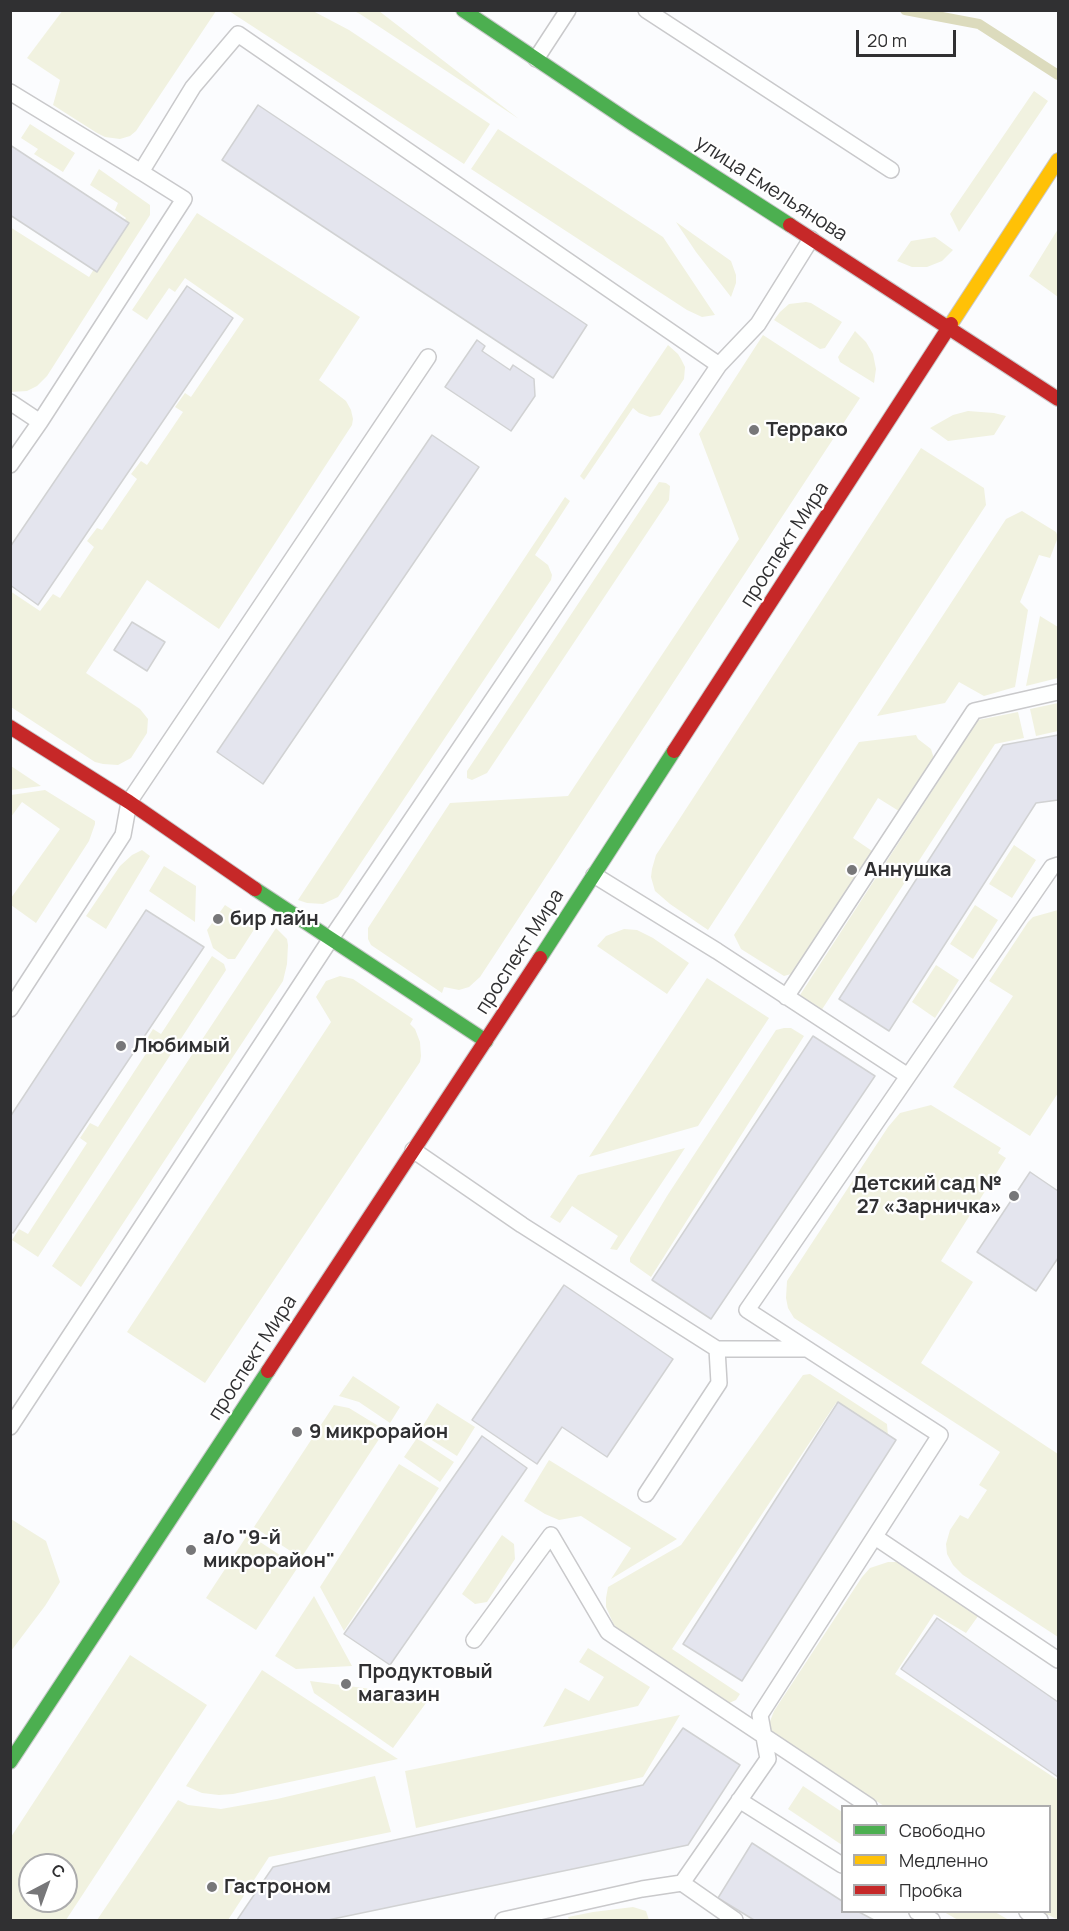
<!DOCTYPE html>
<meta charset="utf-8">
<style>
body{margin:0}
#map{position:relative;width:1069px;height:1931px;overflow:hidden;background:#fbfcfe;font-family:Manrope,sans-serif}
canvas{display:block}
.frame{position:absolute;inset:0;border:12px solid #303032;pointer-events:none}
.legend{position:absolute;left:841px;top:1805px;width:210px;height:108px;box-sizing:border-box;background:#fff;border:2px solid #acacad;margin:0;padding:8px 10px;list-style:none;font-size:18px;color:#303032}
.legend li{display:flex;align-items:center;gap:12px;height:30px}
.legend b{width:30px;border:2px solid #acacad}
.north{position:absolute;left:18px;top:1853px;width:60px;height:60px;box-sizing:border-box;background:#fff;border:2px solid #acacad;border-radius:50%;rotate:41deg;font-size:16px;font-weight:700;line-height:24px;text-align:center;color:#303032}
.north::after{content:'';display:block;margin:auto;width:21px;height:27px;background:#777779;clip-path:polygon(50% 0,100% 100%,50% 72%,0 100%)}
.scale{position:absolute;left:856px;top:30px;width:100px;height:27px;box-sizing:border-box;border:3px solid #303032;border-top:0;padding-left:8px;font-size:18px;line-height:21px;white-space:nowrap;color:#303032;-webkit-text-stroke:4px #fff;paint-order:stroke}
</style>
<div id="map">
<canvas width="1069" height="1931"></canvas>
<div class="frame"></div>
<ul class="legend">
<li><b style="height:8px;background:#4caf50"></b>Свободно</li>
<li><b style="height:8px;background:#ffc107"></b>Медленно</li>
<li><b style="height:8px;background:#c62828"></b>Пробка</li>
</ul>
<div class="north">С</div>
<div class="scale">20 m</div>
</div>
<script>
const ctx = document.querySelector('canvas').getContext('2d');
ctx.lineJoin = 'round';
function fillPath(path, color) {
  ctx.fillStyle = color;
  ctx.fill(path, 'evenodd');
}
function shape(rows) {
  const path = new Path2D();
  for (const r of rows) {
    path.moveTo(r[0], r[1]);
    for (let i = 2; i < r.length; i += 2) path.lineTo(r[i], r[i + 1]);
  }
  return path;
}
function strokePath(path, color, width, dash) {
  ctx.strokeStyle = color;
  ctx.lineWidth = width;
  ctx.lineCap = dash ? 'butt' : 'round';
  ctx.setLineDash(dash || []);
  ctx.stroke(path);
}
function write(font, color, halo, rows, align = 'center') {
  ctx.font = font + ' Manrope,sans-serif';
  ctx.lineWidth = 4.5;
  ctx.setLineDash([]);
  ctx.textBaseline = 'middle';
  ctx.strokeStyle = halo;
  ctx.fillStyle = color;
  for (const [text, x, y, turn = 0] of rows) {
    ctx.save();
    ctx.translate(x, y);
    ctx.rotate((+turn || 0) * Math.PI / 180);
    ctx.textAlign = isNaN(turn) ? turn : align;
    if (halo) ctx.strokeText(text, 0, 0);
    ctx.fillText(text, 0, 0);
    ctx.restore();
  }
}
fillPath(shape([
 [63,10,216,10,216,11,136,131,130,136,120,139,105,137,97,133,53,105,60,80,27,58],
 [229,11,313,11,349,30,490,124,464,164],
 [354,11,379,11,519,119,360,14],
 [1034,91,1048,101,959,232,950,214],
 [30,124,75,153,63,172,34,154,38,149,21,138],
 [498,129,663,237,715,315,702,317,687,310,471,169],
 [99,169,150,205,150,215,47,376,37,386,27,391,11,392,10,227,89,277,126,218,115,210,118,203,90,185],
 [197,213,360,317,319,380,346,401,351,410,353,419,352,425,219,629,147,580,86,673,140,709,148,719,147,733,131,758,118,765,103,764,95,762,11,707,10,591,40,611,53,594,60,598,94,547,87,541,97,528,102,530,137,479,131,474,141,461,147,465,183,412,175,407,185,393,191,397,244,319,185,278,175,292,169,288,147,320,132,310],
 [676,222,731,261,736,275,736,283,731,297,696,252],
 [1058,229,1058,297,1029,276],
 [935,237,953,250,942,261,927,267,912,267,897,261,911,241],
 [806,302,811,303,842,322,825,348,820,349,774,320,780,312,789,304],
 [855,331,866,342,873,354,876,369,874,383,840,362,838,357],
 [763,335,860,398,480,977,469,987,459,990,444,987,442,993,371,945,368,939,368,928,450,803,568,796,739,539,699,434],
 [668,345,678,354,681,359,685,367,684,379,660,415,650,417,639,413,633,408,584,480,580,476],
 [968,411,994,413,1006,416,994,435,948,441,930,428,953,415],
 [921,448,984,488,986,505,708,930,670,904,655,891,651,877,652,869,656,855],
 [659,482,666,483,670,486,669,500,487,773,472,780,467,778,467,771],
 [565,497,570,501,535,555,548,565,552,575,551,580,338,897,323,904,307,903,298,900],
 [1022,511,1056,532,1058,537,1050,558,1039,555,1020,602,1028,610,1015,687,984,696,959,682,945,703,877,716,1006,519],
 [1040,616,1058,627,1058,678,1026,686],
 [1058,703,1058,731,1036,736,1030,709],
 [1018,712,1024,738,995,744,821,1011,800,995,978,720],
 [916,735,918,739,931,749,935,762,902,813,878,798,853,838,875,853,798,972,784,976,741,949,734,935,859,742],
 [11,766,41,786,11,790],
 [45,790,95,821,95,824,89,841,36,923,11,905,11,898,60,829,22,802,11,817,11,795],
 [1014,845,1036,860,1012,898,989,884],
 [142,850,150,856,106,929,86,916,120,866,132,855],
 [164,866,196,886,195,922,149,891],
 [225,905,252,923,255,928,235,959,228,959,213,948,207,930],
 [975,905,998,920,973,959,950,944],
 [1058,910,1058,1093,1030,1136,953,1087,1013,996,989,981,1028,922,1033,917],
 [276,928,287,939,288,945,287,964,283,981,81,1287,52,1266],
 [624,929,637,930,653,938,689,963,667,994,597,946,606,936],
 [212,956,224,964,226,970,38,1257,12,1240,19,1229,28,1234,87,1143,80,1138,90,1123,98,1127,149,1049,143,1045,153,1029,161,1034],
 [936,965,959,980,935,1018,912,1002],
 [340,976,353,979,413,1019,410,1024,415,1029,420,1042,421,1056,420,1062,205,1383,127,1332,331,1022,316,997,326,981],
 [707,978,769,1018,698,1126,589,1157],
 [784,1028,791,1028,804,1036,651,1277,630,1262,630,1258,667,1196,776,1030],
 [931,1105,1001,1148,998,1153,1006,1158,941,1261,973,1282,921,1363,1058,1454,1058,1637,963,1575,953,1565,947,1554,946,1544,950,1530,960,1515,968,1519,987,1490,979,1485,1000,1452,794,1318,788,1308,786,1298,787,1281,888,1127,900,1113],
 [685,1148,617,1250,610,1249,618,1236,572,1206,560,1223,550,1217,578,1175],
 [810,1374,887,1424,888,1436,836,1403,672,1649,740,1694,736,1700,727,1704,631,1640,614,1625,606,1607,606,1598,608,1587,681,1545,803,1375],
 [353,1376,400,1407,390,1423,359,1402,339,1396],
 [437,1403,475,1427,457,1456,419,1432],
 [334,1405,349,1408,385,1430,301,1558,254,1527],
 [417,1438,454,1462,440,1482,404,1457],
 [549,1460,677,1539,611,1579,631,1548,581,1516,559,1520,545,1514,524,1501],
 [399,1464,439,1488,344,1631,320,1587],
 [11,1519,46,1541,60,1582,45,1606,11,1651],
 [248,1534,298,1567,256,1630,206,1598],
 [502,1535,514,1544,515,1559,487,1602,475,1604,462,1594],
 [888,1562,901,1562,981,1612,966,1633,934,1614,895,1674,1058,1780,1058,1920,1043,1912,1050,1912,1050,1806,884,1806,767,1729,774,1711,862,1577,870,1568],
 [314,1596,352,1666,296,1669,275,1656],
 [588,1648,650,1687,638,1706,543,1727,565,1688,589,1701,604,1677,579,1662],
 [130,1655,207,1705,66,1920,11,1920,11,1837],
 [30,1865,66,1865,66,1901,30,1901],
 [262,1670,398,1759,233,1794,219,1795,202,1793,186,1786],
 [310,1681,394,1692,426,1703,393,1748,314,1693],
 [680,1715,643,1777,416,1828,405,1771],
 [375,1776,391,1832,269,1857,228,1920,97,1920,178,1800,188,1805,221,1809,277,1799],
 [803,1786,842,1812,842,1845,788,1809],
 [633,1907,646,1911,649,1920,569,1920,568,1917,593,1912],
 [944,1912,995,1912,1009,1920,958,1920]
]), '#f1f2e0');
strokePath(shape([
 [905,10,979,24,1058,75]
]), '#dcdbbd', 10);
const building = shape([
 [258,105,587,325,553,378,222,160,258,105],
 [10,145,129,223,97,272,10,215,10,145],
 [187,286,233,318,38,605,10,585,10,547,187,286],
 [477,340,485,346,482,351,510,370,513,365,534,379,535,396,511,431,445,387,477,340],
 [432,435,479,467,263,784,217,752,432,435],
 [132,622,165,642,147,671,114,650,132,622],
 [1058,735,1058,800,1036,803,889,1031,839,999,1003,745,1058,735],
 [146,910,204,947,13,1233,10,1232,10,1117,146,910],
 [813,1036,875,1076,711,1319,652,1280,813,1036],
 [1030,1172,1058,1191,1058,1258,1036,1291,977,1252,1030,1172],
 [564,1285,673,1359,607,1457,562,1427,537,1464,472,1420,564,1285],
 [838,1402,896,1440,742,1681,683,1644,838,1402],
 [482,1436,527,1468,390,1665,344,1634,482,1436],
 [937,1618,1058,1702,1058,1777,901,1669,937,1618],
 [683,1728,740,1765,688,1845,328,1920,237,1920,273,1867,643,1785,683,1728],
 [752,1843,842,1901,842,1912,859,1912,874,1920,754,1920,718,1898,752,1843]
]);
fillPath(building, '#e4e5ee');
strokePath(building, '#d1d2d3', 1.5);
const lane = shape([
 [646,10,891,170],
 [536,59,568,10],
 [10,92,141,172,193,87,238,34,719,365],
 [10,402,40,422,10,465],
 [40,422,184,199,141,172],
 [594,875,717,951,908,1076],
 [786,997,974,711,1058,692],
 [10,1009,123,835,129,802,428,357],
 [413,1150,522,1225,717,1349,807,1349],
 [10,1427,330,940,719,365,758,324,811,239],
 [646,1494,719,1383,717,1349],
 [875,1537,1058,1660],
 [474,1640,551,1535,608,1632,869,1806],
 [739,1800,842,1865],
 [682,1883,735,1920],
 [917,1912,932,1920],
 [1027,1912,1040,1920],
 [503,1920,642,1889,682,1883,768,1759,760,1715,940,1435,747,1310,1052,867,1058,865]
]);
const fast = shape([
 [463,10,633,124,790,225],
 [255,889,486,1041],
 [540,958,674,751],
 [10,1762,268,1371]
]);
const slow = shape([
 [951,324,1058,160]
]);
const jam = shape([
 [790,225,1058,399],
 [10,727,129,802,255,889],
 [674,751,951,324],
 [268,1371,540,958]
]);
strokePath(lane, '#c9c9cb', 18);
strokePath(fast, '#c9c9cb', 16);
strokePath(slow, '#c9c9cb', 16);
strokePath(jam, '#c9c9cb', 16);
strokePath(lane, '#feffff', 15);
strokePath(fast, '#4caf50', 14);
strokePath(slow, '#ffc107', 14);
strokePath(jam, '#c62828', 14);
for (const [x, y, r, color] of [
 [754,430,6,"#777779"],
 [852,870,6,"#777779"],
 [218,919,6,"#777779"],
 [121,1046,6,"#777779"],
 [1014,1196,6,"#777779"],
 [297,1432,6,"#777779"],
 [191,1550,6,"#777779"],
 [346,1684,6,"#777779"],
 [212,1887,6,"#777779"]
]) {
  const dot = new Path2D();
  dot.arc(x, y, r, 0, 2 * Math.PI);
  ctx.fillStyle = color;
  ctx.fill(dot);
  strokePath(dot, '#fff', 2);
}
write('20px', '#303032', '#fff', [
 ["улица Емельянова",771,189,33],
 ["проспект Мира",785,545,-57],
 ["проспект Мира",520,952,-57],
 ["проспект Мира",253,1358,-57]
]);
write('bold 20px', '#303032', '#fff', [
 ["Террако",766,430],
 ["Аннушка",864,870],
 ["бир лайн",230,919],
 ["Любимый",133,1046],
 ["Детский сад №",1002,1184,"right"],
 ["27 «Зарничка»",1002,1207,"right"],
 ["9 микрорайон",309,1432],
 ["а/о \"9-й",203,1538],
 ["микрорайон\"",203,1561],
 ["Продуктовый",358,1672],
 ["магазин",358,1695],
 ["Гастроном",224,1887]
], 'left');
</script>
